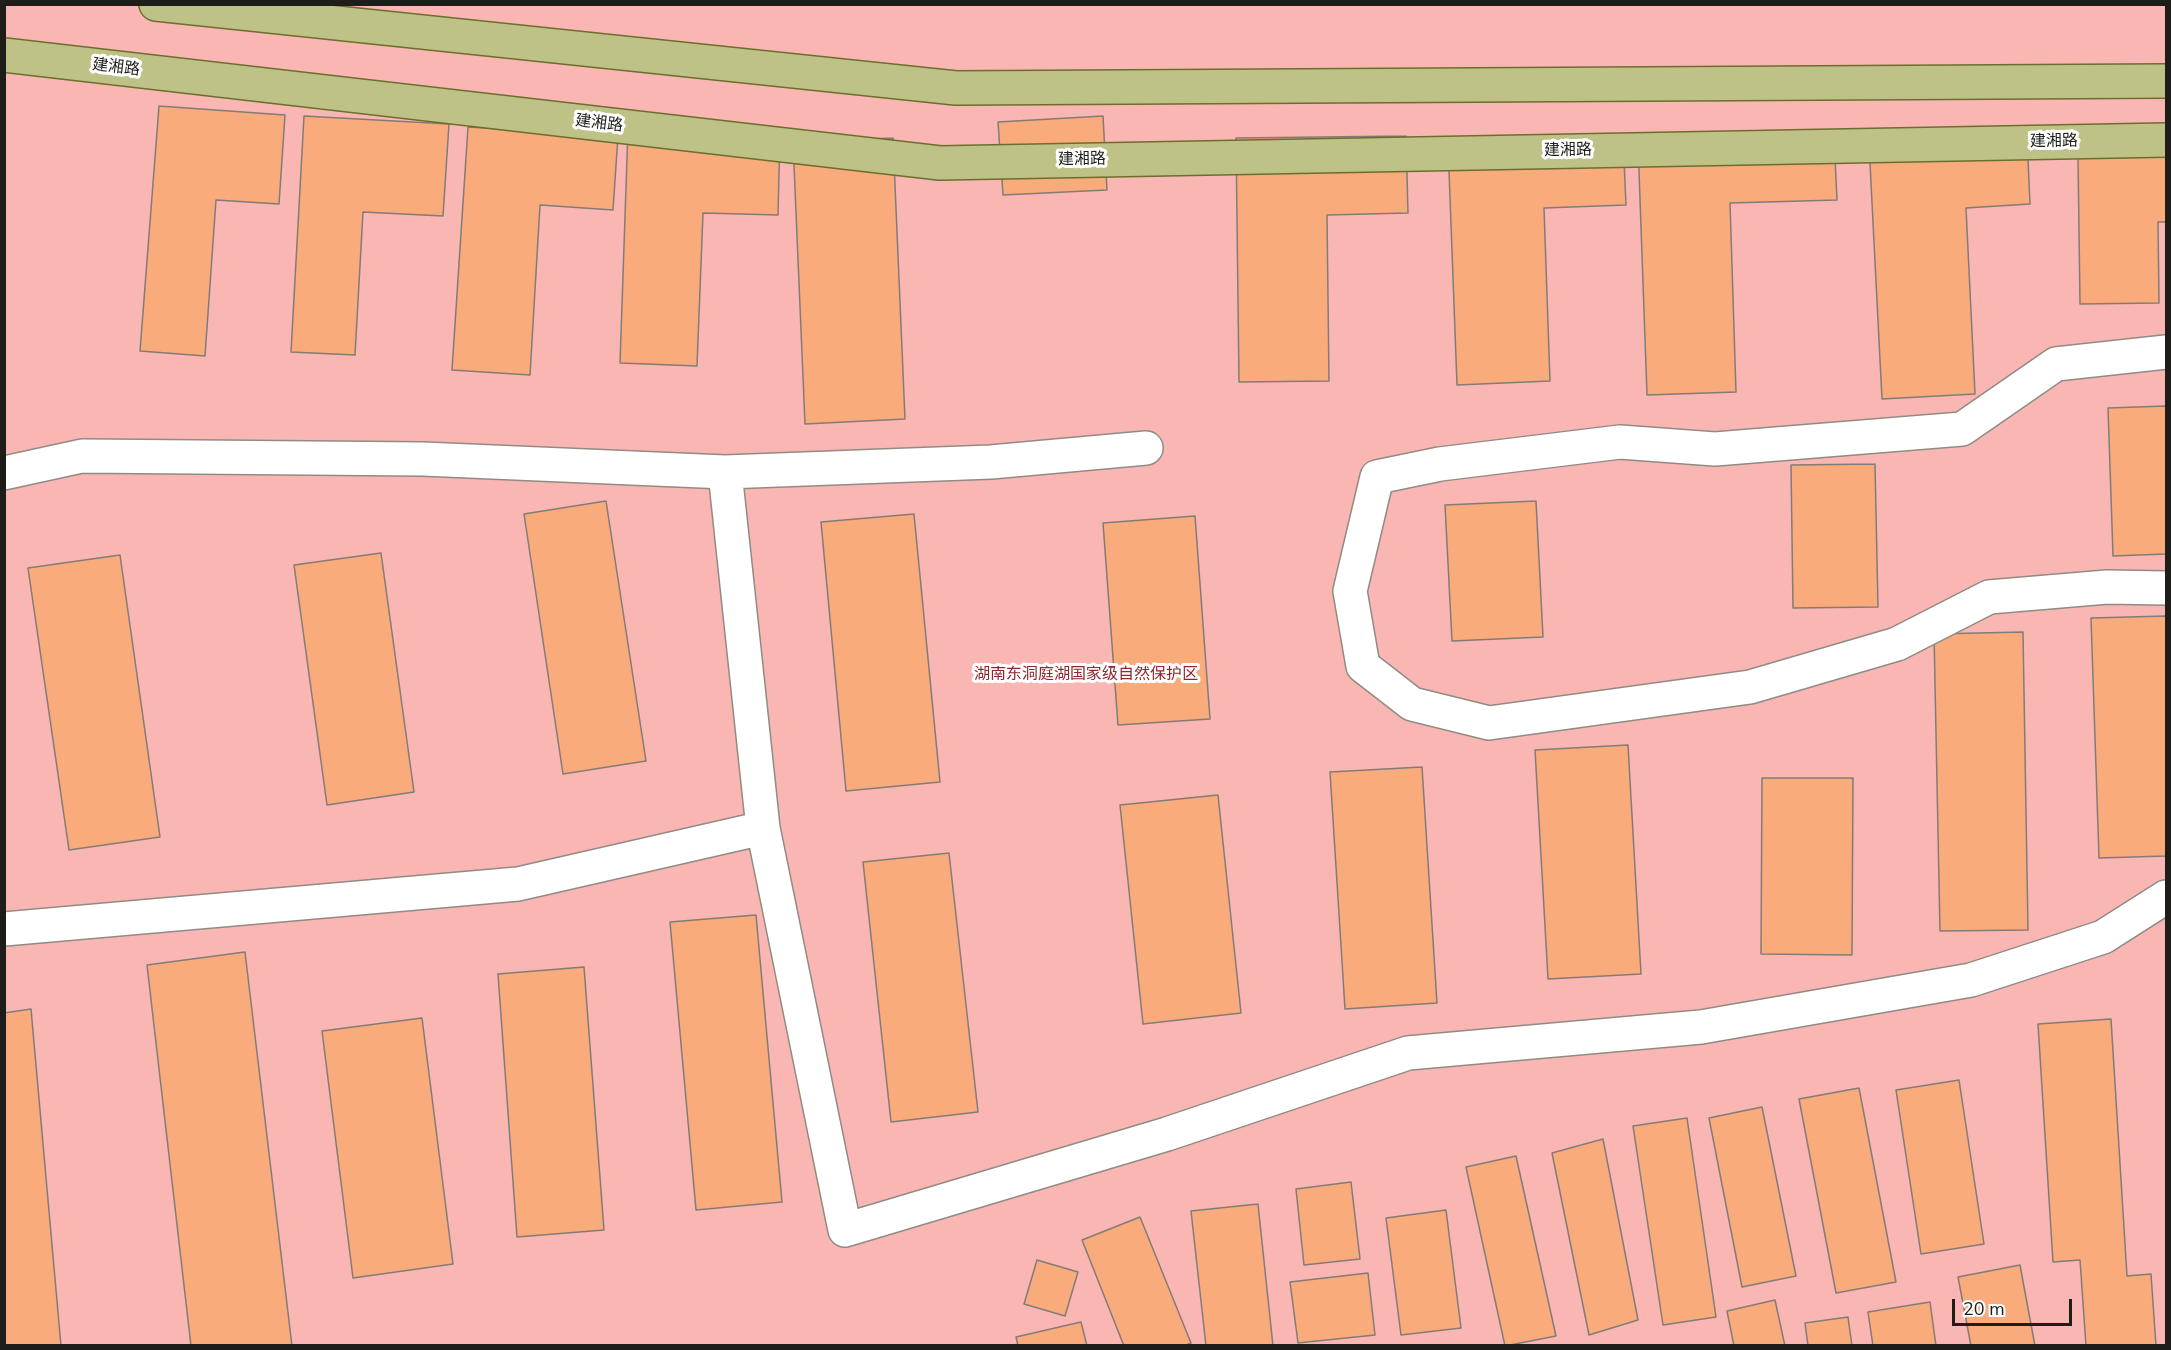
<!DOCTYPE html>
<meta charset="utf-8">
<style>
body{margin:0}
#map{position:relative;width:2171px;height:1350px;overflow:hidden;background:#e3dfd7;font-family:"Nunito Sans",sans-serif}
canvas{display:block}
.frame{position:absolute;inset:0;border:6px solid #1e1d1a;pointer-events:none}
.scale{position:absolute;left:1952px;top:1299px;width:120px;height:27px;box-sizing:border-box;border:3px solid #1e1d1a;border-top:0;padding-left:8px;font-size:18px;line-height:21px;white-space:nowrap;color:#1e1d1a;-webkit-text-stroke:4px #fff;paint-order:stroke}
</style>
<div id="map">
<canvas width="2171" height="1350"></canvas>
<div class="frame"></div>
<div class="scale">20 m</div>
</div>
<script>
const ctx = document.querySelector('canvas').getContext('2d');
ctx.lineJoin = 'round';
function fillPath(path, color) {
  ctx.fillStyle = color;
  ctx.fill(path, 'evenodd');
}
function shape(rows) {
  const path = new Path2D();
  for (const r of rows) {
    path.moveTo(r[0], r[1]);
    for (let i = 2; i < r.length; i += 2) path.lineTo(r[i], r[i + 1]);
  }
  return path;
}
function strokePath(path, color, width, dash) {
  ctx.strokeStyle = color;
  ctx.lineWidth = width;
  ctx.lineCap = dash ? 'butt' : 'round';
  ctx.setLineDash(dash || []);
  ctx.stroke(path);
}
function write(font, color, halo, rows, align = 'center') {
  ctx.font = font + ' "Nunito Sans","Noto Sans SC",sans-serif';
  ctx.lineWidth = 6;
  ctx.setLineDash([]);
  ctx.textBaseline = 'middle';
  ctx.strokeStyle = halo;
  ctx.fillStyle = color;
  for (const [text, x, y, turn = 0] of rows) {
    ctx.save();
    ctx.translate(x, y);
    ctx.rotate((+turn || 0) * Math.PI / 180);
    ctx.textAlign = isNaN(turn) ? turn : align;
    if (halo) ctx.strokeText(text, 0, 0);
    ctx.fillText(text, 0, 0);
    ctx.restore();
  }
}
fillPath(shape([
 [5,5,2166,5,2166,1345,5,1346]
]), '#fab6b3');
const building = shape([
 [159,106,285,115,279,204,216,200,205,356,140,351,159,106],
 [304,116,449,124,443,216,363,212,355,355,291,352,304,116],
 [1103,116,1107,190,1003,195,998,122,1103,116],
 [468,127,618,136,613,210,540,205,530,375,452,370,468,127],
 [628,129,780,134,778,215,703,213,697,366,620,363,628,129],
 [1406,136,1408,213,1327,215,1329,381,1239,382,1236,138,1406,136],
 [2027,136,2030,204,1966,208,1975,394,1882,399,1869,144,2027,136],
 [1623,137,1626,205,1544,208,1550,381,1457,385,1448,144,1623,137],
 [1834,137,1837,200,1730,203,1736,392,1647,395,1638,143,1834,137],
 [893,138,905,419,805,424,793,142,893,138],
 [2166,157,2166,222,2158,222,2159,303,2080,304,2078,158,2166,157],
 [2166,406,2166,554,2113,556,2108,408,2166,406],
 [1875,464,1878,607,1793,608,1791,465,1875,464],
 [606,501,646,761,563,774,524,514,606,501],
 [1536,501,1543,637,1452,641,1445,505,1536,501],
 [914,514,940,782,846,791,821,522,914,514],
 [1195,516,1210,719,1118,725,1103,523,1195,516],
 [381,553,414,792,327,805,294,565,381,553],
 [120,555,160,837,69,850,28,568,120,555],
 [2166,616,2166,856,2099,858,2091,618,2166,616],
 [2023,632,2028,930,1940,931,1934,634,2023,632],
 [1628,745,1641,974,1548,979,1535,750,1628,745],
 [1422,767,1437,1003,1345,1009,1330,772,1422,767],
 [1762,778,1853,778,1852,955,1761,954,1762,778],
 [1218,795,1241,1013,1143,1024,1120,805,1218,795],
 [949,853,978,1112,891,1122,863,862,949,853],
 [756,915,782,1202,696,1210,670,922,756,915],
 [245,952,292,1346,191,1346,147,965,245,952],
 [584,967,604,1230,517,1237,498,974,584,967],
 [31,1009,61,1346,4,1346,4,1013,31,1009],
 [422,1018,453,1264,353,1278,322,1031,422,1018],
 [2111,1019,2127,1276,2151,1274,2156,1346,2086,1346,2080,1260,2053,1262,2038,1024,2111,1019],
 [1959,1080,1984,1244,1921,1254,1896,1090,1959,1080],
 [1859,1088,1896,1282,1836,1293,1799,1099,1859,1088],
 [1762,1107,1796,1276,1742,1287,1709,1118,1762,1107],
 [1687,1118,1716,1317,1663,1325,1633,1126,1687,1118],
 [1603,1139,1638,1320,1589,1335,1552,1153,1603,1139],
 [1516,1156,1556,1336,1505,1346,1466,1167,1516,1156],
 [1351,1182,1360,1259,1304,1265,1296,1189,1351,1182],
 [1258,1204,1273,1346,1206,1346,1191,1211,1258,1204],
 [1446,1210,1461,1328,1401,1335,1386,1218,1446,1210],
 [1140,1217,1191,1343,1184,1346,1124,1346,1082,1240,1140,1217],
 [1037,1260,1078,1272,1065,1316,1024,1304,1037,1260],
 [2020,1265,2035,1346,1971,1346,1958,1277,2020,1265],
 [1368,1273,1375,1335,1298,1343,1290,1282,1368,1273],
 [1775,1300,1785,1346,1734,1346,1727,1311,1775,1300],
 [1930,1302,1936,1346,1873,1346,1868,1312,1930,1302],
 [1848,1317,1852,1346,1808,1346,1805,1323,1848,1317],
 [1081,1322,1087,1346,1018,1346,1016,1337,1081,1322]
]);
fillPath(building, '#f9ab7b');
strokePath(building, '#837b77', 1.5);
const street = shape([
 [2166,352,2056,364,1962,429,1715,449,1620,442,1440,464,1377,477,1350,591,1363,666,1412,704,1489,723,1750,687,1897,644,1989,597,2107,587,2166,588],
 [4,473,82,456,423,459,725,472,991,462,1146,448],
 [763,828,845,1230,1167,1134,1408,1053,1701,1027,1971,980,2103,937,2166,897],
 [4,929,518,884,763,828,725,472]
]);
const primary = shape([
 [156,4,956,88,2166,81],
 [4,55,940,163,2166,140]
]);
strokePath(street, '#908b84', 36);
strokePath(primary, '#6b6e2c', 36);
strokePath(street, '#fff', 33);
strokePath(primary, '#bfc286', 33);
write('16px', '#1e1d1a', '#fff', [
 ["建湘路",116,68,7],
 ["建湘路",599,124,7],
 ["建湘路",2054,142,-1],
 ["建湘路",1568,151,-1],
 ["建湘路",1082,160,-1]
]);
write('16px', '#91272e', '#fff', [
 ["湖南东洞庭湖国家级自然保护区",1086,675]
]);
</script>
